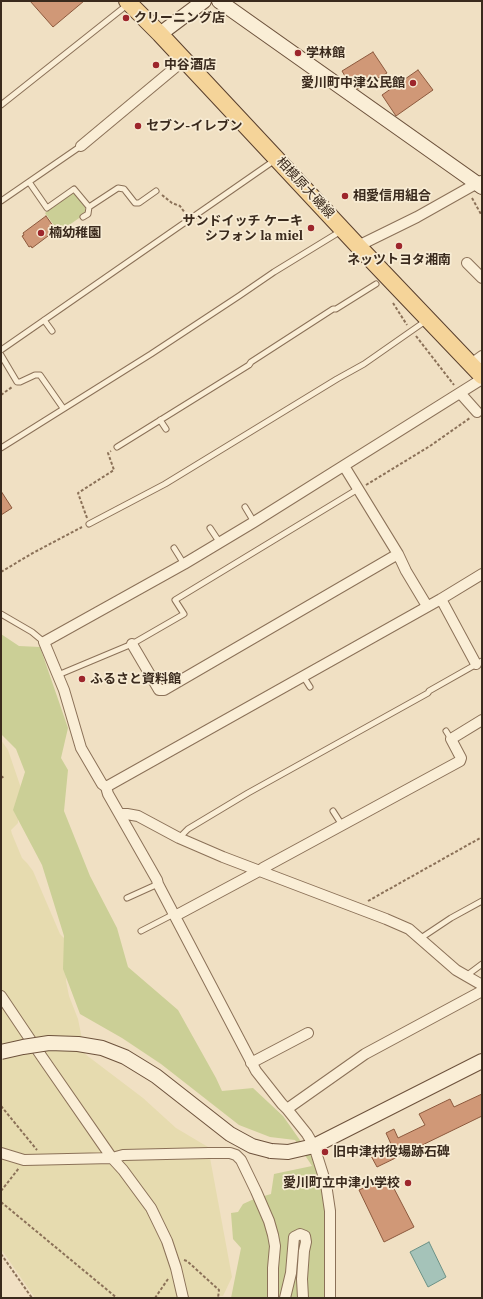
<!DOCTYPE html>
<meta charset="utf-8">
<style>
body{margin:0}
#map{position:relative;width:483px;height:1299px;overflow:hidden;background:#f0e0c3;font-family:"PT Serif",serif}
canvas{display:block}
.frame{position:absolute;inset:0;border:2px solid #3a2a1d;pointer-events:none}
</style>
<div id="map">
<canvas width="483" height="1299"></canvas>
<div class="frame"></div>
</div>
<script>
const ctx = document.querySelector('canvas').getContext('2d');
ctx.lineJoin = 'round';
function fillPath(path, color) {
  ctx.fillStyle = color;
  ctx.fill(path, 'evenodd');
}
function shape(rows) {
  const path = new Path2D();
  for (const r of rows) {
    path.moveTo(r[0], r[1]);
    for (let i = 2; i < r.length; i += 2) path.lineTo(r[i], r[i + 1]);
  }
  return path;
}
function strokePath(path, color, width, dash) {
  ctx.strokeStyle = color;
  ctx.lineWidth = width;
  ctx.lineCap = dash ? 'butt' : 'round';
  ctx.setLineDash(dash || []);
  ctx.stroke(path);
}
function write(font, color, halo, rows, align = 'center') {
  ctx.font = font + ' "PT Serif","Noto Sans JP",serif';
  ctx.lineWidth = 3.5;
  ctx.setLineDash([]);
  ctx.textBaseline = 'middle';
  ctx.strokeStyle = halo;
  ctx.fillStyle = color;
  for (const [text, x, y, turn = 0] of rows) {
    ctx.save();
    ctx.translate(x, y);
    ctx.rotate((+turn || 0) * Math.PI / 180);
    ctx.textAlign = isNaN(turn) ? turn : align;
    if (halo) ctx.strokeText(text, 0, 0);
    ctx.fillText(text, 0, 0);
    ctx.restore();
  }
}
fillPath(shape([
 [1,740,8,750,22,791,18,808,18,823,11,830,12,834,22,858,27,863,33,871,60,934,65,939,69,956,66,981,69,996,78,1019,85,1054,143,1098,176,1128,208,1147,232,1277,223,1296,218,1296,217,1298,35,1298,1,1249]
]), '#e6dbaf');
fillPath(shape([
 [69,194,75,194,85,206,85,214,59,232,45,213],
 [1,634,19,646,40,647,68,728,61,758,68,770,64,811,90,876,117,928,128,967,178,1010,216,1078,222,1091,253,1088,283,1116,316,1163,322,1189,325,1212,326,1279,324,1298,231,1298,241,1248,233,1239,231,1213,238,1212,243,1204,254,1199,271,1194,274,1174,312,1166,295,1140,270,1137,239,1125,161,1064,122,1038,80,1014,63,969,64,936,42,865,13,810,25,772,16,749,1,734]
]), '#cbcf96');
const water = shape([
 [429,1242,446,1277,428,1287,410,1252,429,1242]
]);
fillPath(water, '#a5c3b9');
strokePath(water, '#6b9186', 1);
const building = shape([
 [30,1,84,1,53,27,30,1],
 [373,52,387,73,359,89,349,83,342,71,373,52],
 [418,70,433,90,396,116,382,95,418,70],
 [46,216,56,230,32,248,31,246,29,247,22,236,24,235,23,233,46,216],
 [1,491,12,508,1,515,1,491],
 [482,1094,482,1116,377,1167,370,1154,391,1144,386,1133,394,1129,398,1138,425,1125,419,1114,450,1099,454,1107,482,1094],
 [388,1177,414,1227,384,1242,359,1190,388,1177]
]);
fillPath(building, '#d09877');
strokePath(building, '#8c593d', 1);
const lane = shape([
 [1,105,127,5],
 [29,182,47,208,74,189,89,207,118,188,124,189,135,203,139,203,156,191],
 [1,201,81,146],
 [83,217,88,214,89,207],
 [44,320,52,331],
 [1,350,275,160],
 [1,355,17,382,20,382,35,375,40,375,63,408],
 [160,420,166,429],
 [117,447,249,365,251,362,333,309,336,309,376,284],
 [1,448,151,354,239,296,274,272,341,231],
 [245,507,254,522],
 [89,524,165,484,337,379,364,364,427,320],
 [210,528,220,543],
 [174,548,184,564],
 [1,614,32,632,44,642],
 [58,675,132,644,184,614,175,600,358,489],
 [303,676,310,687],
 [446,731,451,739],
 [333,811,342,825],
 [179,838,188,829,248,793,428,693,429,691,482,661],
 [127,898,158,884],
 [141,931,174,914],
 [421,938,451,918,482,901],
 [466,976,482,964]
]);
const street = shape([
 [81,146,183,61],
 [358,246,417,217,481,181],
 [467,263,482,278],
 [471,364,482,356],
 [461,394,477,412],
 [344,466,398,554,406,571,427,606],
 [441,599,476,664],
 [132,644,159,690,164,690,398,554],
 [106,787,102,784,81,748,64,690,44,642,184,564,254,522,482,379],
 [120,814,127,814,138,816,179,838,223,857,386,919,409,929,456,970,482,985],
 [175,916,259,871,263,868,460,761,461,758,451,739,482,720],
 [1,996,42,1057,112,1158,123,1170,151,1208,167,1241,176,1268,183,1298],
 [251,1063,308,1033],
 [287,1109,365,1054,482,991],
 [1,1153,24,1160,112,1158,123,1155,209,1153,230,1153,236,1155,241,1160,256,1191,269,1221,273,1235,275,1246,273,1268,273,1298],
 [285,1298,291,1273,294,1237,300,1234,305,1236,306,1242,304,1251,302,1279,303,1298],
 [330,1298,330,1211,326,1184,314,1146,307,1134,287,1109,282,1104,256,1071,158,884,157,880,108,794,106,787,441,599,482,574]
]);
const secondary = shape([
 [219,1,482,187],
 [160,34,204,1],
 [271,1151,288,1152,314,1146,482,1061]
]);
const primary = shape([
 [127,1,160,34,358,246,482,376]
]);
strokePath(lane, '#8b7158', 7);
strokePath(street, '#8b7158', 12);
strokePath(secondary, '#6d523c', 16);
strokePath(primary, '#593f2d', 18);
strokePath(shape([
 [162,195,172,203,180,206,185,213],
 [472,198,482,216],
 [393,303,407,325],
 [416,336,454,385],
 [1,395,12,387],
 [366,485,430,446,470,418],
 [87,518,78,493,114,470,108,453,111,451],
 [1,572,31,554,82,527],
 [1,776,5,779],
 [368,901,482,837],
 [1,1106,37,1150],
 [1,1191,19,1168],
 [1,1202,117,1298],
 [1,1254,32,1298],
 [184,1260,187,1261,219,1290,218,1298],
 [155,1298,168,1279]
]), '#8b7158', 2, [3, 2]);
strokePath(lane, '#faeed6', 5);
strokePath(street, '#faeed6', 10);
strokePath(secondary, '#faeed6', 14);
strokePath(primary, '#f5d499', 16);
const secondaryBridge = shape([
 [1,1052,23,1047,49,1043,78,1044,102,1048,125,1057,156,1076,230,1134,252,1146,271,1151]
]);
strokePath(secondaryBridge, '#6d523c', 16, []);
strokePath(secondaryBridge, '#faeed6', 14);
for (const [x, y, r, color] of [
 [126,18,4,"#9d262c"],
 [298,53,4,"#9d262c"],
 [156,65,4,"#9d262c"],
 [413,83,4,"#9d262c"],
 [138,126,4,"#9d262c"],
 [345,196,4,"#9d262c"],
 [311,228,4,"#9d262c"],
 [41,233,4,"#9d262c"],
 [399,246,4,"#9d262c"],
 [82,679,4,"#9d262c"],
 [325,1152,4,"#9d262c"],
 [408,1183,4,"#9d262c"]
]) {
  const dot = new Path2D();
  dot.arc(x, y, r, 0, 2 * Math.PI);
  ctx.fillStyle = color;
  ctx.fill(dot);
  strokePath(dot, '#f7ebd3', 1.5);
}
write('bold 13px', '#3a2a1d', '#f7ebd3', [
 ["クリーニング店",134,18],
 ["学林館",306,53],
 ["中谷酒店",164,65],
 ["愛川町中津公民館",405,83,"right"],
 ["セブン-イレブン",146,126],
 ["相愛信用組合",353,196],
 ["サンドイッチ ケーキ",303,221,"right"],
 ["シフォン la miel",303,236,"right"],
 ["楠幼稚園",49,233],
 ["ネッツトヨタ湘南",399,260,"center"],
 ["ふるさと資料館",90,679],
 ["旧中津村役場跡石碑",333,1152],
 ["愛川町立中津小学校",400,1183,"right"]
], 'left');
write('13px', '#3a2a1d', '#f7ebd3', [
 ["相模原大磯線",305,188,47]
]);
</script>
